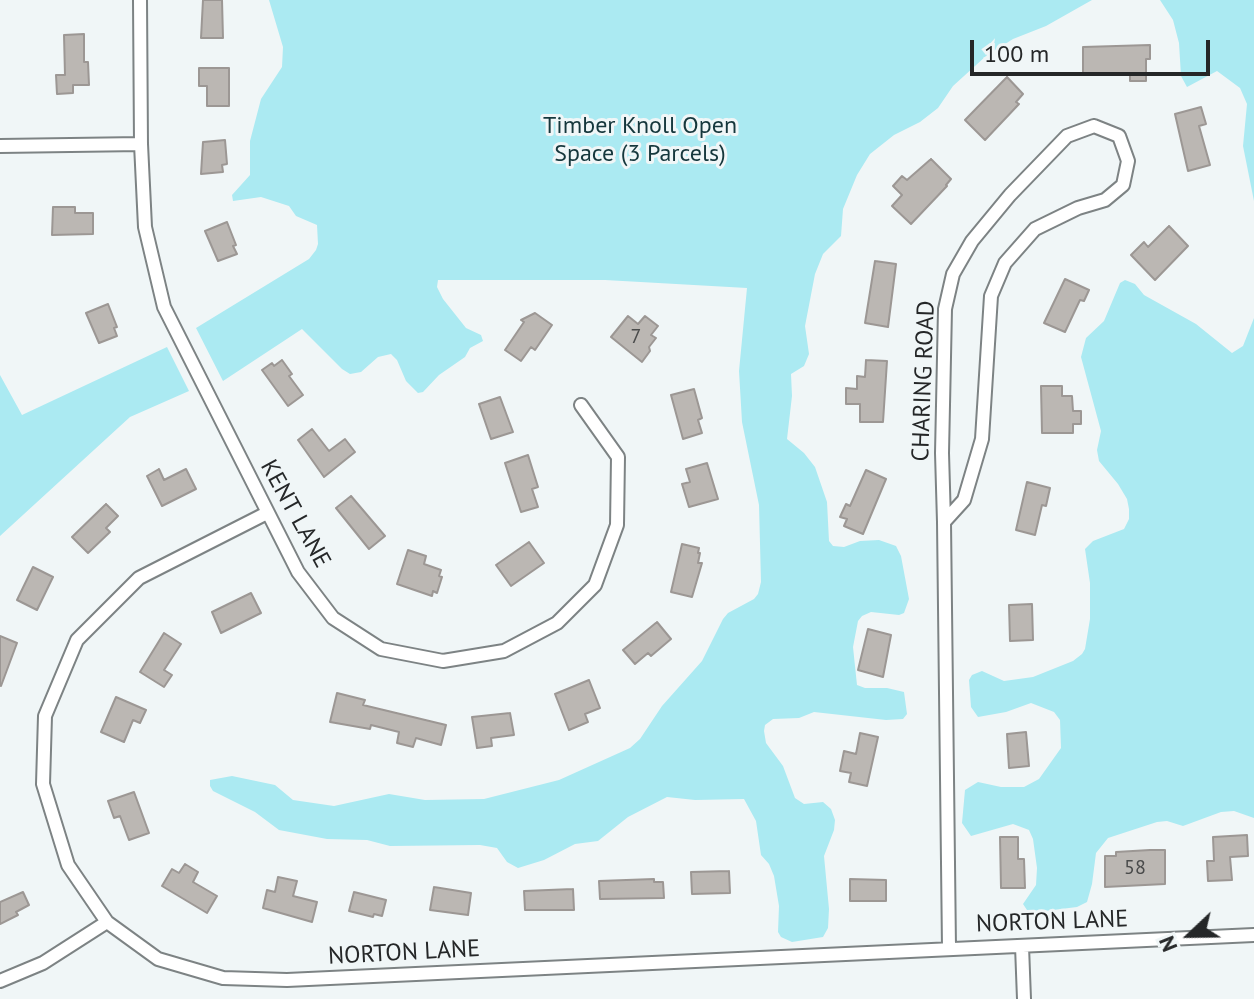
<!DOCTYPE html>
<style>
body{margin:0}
#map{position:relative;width:1254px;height:999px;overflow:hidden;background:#f0f6f7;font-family:"PT Sans",sans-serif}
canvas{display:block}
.north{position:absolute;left:1150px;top:895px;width:80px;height:80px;-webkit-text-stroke:6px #f0f6f7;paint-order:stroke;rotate:248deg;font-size:22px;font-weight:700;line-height:32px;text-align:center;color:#252728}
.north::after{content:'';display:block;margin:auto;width:28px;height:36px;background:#252728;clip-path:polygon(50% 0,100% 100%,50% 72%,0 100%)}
.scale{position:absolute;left:970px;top:40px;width:240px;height:36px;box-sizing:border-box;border:4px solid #252728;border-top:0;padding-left:10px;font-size:24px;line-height:28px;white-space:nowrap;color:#252728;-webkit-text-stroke:6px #f0f6f7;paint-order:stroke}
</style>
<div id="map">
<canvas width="1254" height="999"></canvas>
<div class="north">N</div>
<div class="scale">100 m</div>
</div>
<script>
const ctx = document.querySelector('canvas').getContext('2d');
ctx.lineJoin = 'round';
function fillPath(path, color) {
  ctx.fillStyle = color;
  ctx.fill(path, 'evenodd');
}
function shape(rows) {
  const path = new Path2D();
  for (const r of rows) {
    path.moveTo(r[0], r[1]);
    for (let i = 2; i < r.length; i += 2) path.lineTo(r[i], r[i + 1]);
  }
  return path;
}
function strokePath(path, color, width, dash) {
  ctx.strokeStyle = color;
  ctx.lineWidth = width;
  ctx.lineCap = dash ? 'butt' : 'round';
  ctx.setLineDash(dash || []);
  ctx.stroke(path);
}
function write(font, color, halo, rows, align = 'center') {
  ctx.font = font + ' "PT Sans",sans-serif';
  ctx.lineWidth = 6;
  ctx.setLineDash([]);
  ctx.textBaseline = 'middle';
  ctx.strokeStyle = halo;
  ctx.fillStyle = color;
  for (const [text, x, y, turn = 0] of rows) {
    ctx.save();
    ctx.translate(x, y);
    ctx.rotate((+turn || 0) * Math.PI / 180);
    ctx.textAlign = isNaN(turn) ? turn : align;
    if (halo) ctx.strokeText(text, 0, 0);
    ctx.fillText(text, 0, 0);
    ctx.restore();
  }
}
fillPath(shape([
 [269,0,1092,0,1046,26,1013,39,986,56,953,86,938,108,920,122,894,135,870,154,857,175,843,209,841,236,823,254,815,274,805,326,809,354,804,366,791,374,792,396,787,439,804,453,815,467,827,502,829,541,833,546,844,547,860,541,879,540,896,546,901,556,909,599,904,613,899,615,871,612,862,616,858,621,853,647,857,685,865,688,887,688,904,692,907,714,903,719,886,720,814,712,799,718,773,719,765,725,764,731,766,743,783,766,795,798,804,804,823,802,831,809,835,820,834,830,824,856,829,909,828,928,823,937,792,942,781,937,778,932,779,906,774,876,769,864,761,855,756,821,744,799,695,800,667,797,628,817,598,841,575,844,544,860,518,868,507,862,497,848,480,845,390,846,367,840,327,839,279,830,255,812,213,791,210,786,210,780,232,776,275,785,293,800,334,806,389,794,425,800,484,799,559,780,630,748,640,739,662,706,702,661,723,619,728,613,754,599,758,594,761,582,759,505,742,422,739,371,747,288,605,280,438,280,437,287,443,299,466,328,481,335,483,341,470,348,465,357,439,375,423,392,418,393,406,381,397,360,391,354,378,357,361,372,350,374,342,369,302,329,223,381,196,328,309,259,316,250,318,244,317,225,296,216,289,206,261,197,233,201,232,195,250,175,250,141,261,99,282,67,283,47],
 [1160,0,1254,0,1254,201,1243,146,1247,104,1240,88,1217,71,1187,87,1181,76,1179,43,1173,20],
 [1125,280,1135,284,1144,295,1196,324,1232,353,1243,346,1254,318,1254,818,1234,811,1221,812,1183,826,1167,821,1157,822,1108,838,1096,853,1092,884,1087,902,1077,907,1029,913,1023,904,1036,885,1037,868,1033,839,1029,830,1013,824,971,836,962,823,965,790,978,782,1001,787,1024,787,1039,779,1061,748,1060,720,1054,712,1031,703,1006,712,978,717,971,707,969,680,972,675,982,671,1004,681,1033,677,1073,661,1082,654,1085,649,1090,619,1090,583,1085,549,1093,541,1124,529,1129,519,1129,509,1127,499,1118,484,1099,461,1097,450,1101,431,1081,357,1086,338,1104,321,1120,283],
 [167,347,189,391,130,417,0,536,0,375,22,415]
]), '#abeaf2');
const building = shape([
 [203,0,222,0,223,38,201,38,203,0],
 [84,34,84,62,88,62,89,85,73,85,73,93,57,94,56,75,65,75,64,35,84,34],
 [1150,45,1150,59,1146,59,1146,81,1130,81,1130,75,1083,75,1083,47,1150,45],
 [199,68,229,68,229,106,207,106,207,86,199,86,199,68],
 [1007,77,1023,94,1016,102,1019,104,985,140,965,120,1007,77],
 [1201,107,1206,124,1199,126,1210,165,1188,171,1175,114,1201,107],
 [225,140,227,164,222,165,223,172,201,174,203,142,225,140],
 [931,159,951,179,946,185,947,186,911,224,892,206,902,195,893,186,902,176,907,180,931,159],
 [53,207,75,207,75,213,93,213,93,234,52,235,53,207],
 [227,222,236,245,233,246,237,254,218,261,205,231,227,222],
 [1169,226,1188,246,1155,280,1131,255,1144,242,1148,247,1169,226],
 [875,261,896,264,888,327,865,323,875,261],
 [1065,279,1089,290,1084,301,1080,300,1065,332,1044,323,1065,279],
 [108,304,117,327,114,328,117,336,99,343,86,313,108,304],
 [535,313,552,325,535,350,531,347,521,361,505,350,524,322,521,320,535,313],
 [628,316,638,324,645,316,658,326,651,335,656,338,649,347,650,351,642,362,611,337,628,316],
 [282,360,292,374,289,376,303,395,288,406,262,370,272,363,274,366,282,360],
 [866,360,887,361,883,422,860,422,860,404,846,404,846,388,857,389,857,376,865,377,866,360],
 [1041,386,1062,386,1062,396,1072,396,1073,411,1081,411,1081,424,1073,424,1073,433,1042,433,1041,386],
 [694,389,702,418,698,420,702,433,683,439,671,395,694,389],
 [500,397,513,432,491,439,479,404,500,397],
 [312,429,329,451,345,439,355,452,324,477,298,440,312,429],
 [528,455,538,487,532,489,538,507,521,512,505,463,528,455],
 [707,463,718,499,689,507,682,484,690,482,686,469,707,463],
 [159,469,164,480,186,469,196,489,162,506,147,476,159,469],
 [866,470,886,479,863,534,844,526,847,519,840,517,846,504,850,506,866,470],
 [1027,482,1050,488,1046,506,1042,505,1035,535,1016,530,1027,482],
 [351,496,385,536,369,549,336,508,351,496],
 [106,504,118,516,106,528,110,532,88,553,72,537,106,504],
 [529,542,544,563,511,586,496,565,529,542],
 [682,544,699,548,698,553,700,553,698,563,702,563,692,597,671,592,682,544],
 [408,550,426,556,424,564,441,570,439,576,442,577,437,593,433,591,432,596,397,584,408,550],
 [33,567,53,577,37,610,17,600,33,567],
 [251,593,261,613,221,633,212,612,251,593],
 [1032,604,1033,640,1010,641,1009,605,1032,604],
 [657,622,671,639,651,656,648,653,635,664,623,650,657,622],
 [868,629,891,635,883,677,858,670,868,629],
 [164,633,181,644,164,670,172,675,164,687,140,672,164,633],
 [0,636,17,643,1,686,0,685,0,636],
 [589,680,600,708,585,714,588,722,569,730,555,694,589,680],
 [337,693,365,700,363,705,446,725,441,745,416,738,413,747,397,743,399,732,371,725,370,729,330,722,337,693],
 [116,697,146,710,140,723,133,720,124,742,101,732,116,697],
 [510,713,514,735,491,738,492,746,477,748,472,717,510,713],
 [1026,732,1029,766,1009,768,1007,734,1026,732],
 [860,733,878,737,867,786,849,782,851,773,840,771,844,751,856,754,860,733],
 [134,792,149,833,129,840,120,816,114,818,108,801,134,792],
 [1247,835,1248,856,1230,857,1232,880,1208,881,1207,861,1214,861,1213,837,1247,835],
 [1000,837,1018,837,1018,859,1024,859,1025,888,1001,888,1000,837],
 [1150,850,1165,850,1165,884,1105,887,1105,856,1116,856,1116,852,1150,850],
 [185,864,198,872,193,882,217,896,207,913,162,886,172,869,179,873,185,864],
 [729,871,730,893,692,894,691,872,729,871],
 [278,877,297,881,293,896,317,902,312,922,263,908,267,890,275,892,278,877],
 [654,879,654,882,663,882,664,898,600,899,599,881,654,879],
 [850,879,886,880,886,901,850,901,850,879],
 [434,887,471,893,468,915,430,910,434,887],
 [573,889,574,910,525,910,524,891,573,889],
 [23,892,29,905,16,912,18,915,0,924,0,902,23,892],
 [354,892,386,900,382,916,374,914,373,917,349,911,354,892]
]);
fillPath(building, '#bbb7b3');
strokePath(building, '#9c9794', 2);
const street = shape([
 [140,0,141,144,145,227,164,307,298,572,333,618,381,649,443,661,504,651,557,623,595,585,617,525,618,457,581,405],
 [1094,126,1119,136,1128,161,1123,185,1105,200,1078,208,1035,229,1005,263,991,296,982,439,964,500,944,522,942,453,945,309,953,274,972,241,1010,195,1067,136,1094,126],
 [0,146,141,144],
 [267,513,139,578,77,640,45,716,43,784,68,865,107,922,158,959,223,978,287,980,1254,935],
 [944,522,949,948],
 [1022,946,1024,999],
 [0,981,43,963,107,922]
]);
strokePath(street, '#7d8384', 16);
strokePath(street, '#fff', 12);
write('20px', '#4a4b4b', null, [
 ["7",636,337],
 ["58",1135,868]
]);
write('24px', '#15373c', '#f0f6f7', [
 ["Timber Knoll Open",640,126],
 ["Space (3 Parcels)",640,154]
]);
write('24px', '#252728', '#f0f6f7', [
 ["CHARING ROAD",924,381,-88],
 ["KENT LANE",295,514,61],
 ["NORTON LANE",1052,922,-2],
 ["NORTON LANE",404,953,-3]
]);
</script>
